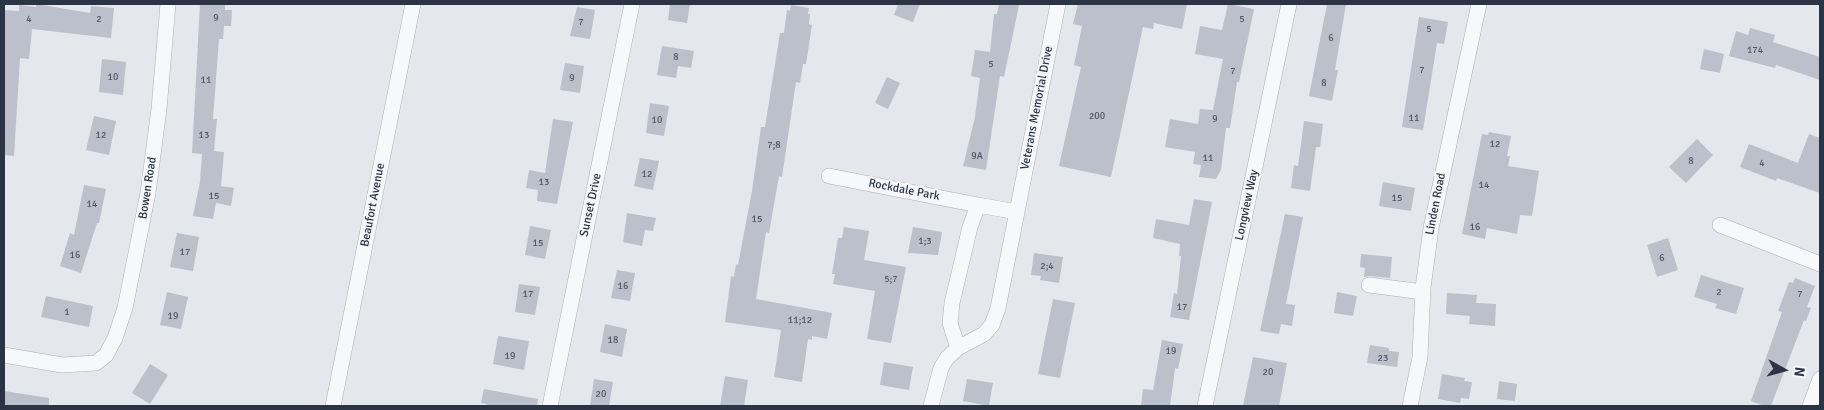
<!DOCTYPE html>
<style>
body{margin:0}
#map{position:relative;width:1824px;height:410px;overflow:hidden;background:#e4e7ec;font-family:Signika,sans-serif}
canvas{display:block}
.frame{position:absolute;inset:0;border:5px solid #2b3445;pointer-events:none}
.north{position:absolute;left:1759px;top:345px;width:50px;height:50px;-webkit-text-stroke:4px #f4f6f9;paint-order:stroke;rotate:97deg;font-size:14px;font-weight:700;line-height:20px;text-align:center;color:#2b3445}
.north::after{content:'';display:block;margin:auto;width:18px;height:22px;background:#2b3445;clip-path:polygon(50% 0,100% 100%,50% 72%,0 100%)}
</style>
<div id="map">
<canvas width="1824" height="410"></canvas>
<div class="frame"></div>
<div class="north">N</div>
</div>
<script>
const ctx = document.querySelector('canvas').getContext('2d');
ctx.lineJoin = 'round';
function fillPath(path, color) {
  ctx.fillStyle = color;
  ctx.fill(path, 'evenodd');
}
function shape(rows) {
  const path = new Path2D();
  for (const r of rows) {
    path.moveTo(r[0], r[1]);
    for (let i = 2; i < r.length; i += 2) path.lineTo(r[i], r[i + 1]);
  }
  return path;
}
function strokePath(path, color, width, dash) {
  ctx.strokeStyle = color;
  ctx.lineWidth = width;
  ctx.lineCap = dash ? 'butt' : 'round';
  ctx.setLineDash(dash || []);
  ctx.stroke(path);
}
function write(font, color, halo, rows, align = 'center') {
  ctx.font = font + ' Signika,sans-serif';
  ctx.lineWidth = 4.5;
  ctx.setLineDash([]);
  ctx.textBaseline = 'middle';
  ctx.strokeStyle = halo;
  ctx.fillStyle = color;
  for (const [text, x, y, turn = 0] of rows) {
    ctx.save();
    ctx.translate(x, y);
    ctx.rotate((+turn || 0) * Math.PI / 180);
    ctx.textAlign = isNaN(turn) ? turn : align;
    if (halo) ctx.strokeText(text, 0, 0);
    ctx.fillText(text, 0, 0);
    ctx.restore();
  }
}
fillPath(shape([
 [36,4,90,13,91,6,114,8,111,38,32,29,29,59,20,58,14,156,4,155,4,10,19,11,19,5,36,7],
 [200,4,225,4,225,10,232,10,231,26,224,26,223,39,219,39,213,119,217,119,214,151,224,152,221,186,234,188,231,206,216,203,213,219,193,216,200,182,202,154,192,153],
 [670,4,690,4,687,23,668,20],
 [898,4,920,4,913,22,894,15],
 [999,4,1019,5,1004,77,1000,76,986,170,963,166,975,117,980,78,971,76,975,50,990,52,994,14,997,14],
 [1078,4,1187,4,1182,29,1154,23,1153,29,1143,27,1111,177,1059,166,1081,67,1074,65,1082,26,1073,24],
 [1228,4,1254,9,1239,82,1237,82,1230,128,1226,128,1221,170,1216,179,1199,177,1201,165,1193,164,1195,152,1165,147,1170,119,1198,124,1200,109,1213,110,1223,59,1195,54,1200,26,1222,30],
 [1327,4,1346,4,1335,70,1338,70,1332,101,1309,96],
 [791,5,809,8,808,14,810,14,809,24,812,25,806,64,803,64,800,83,796,82,782,177,779,176,769,233,766,232,756,299,832,313,827,339,812,336,812,340,808,339,802,382,774,377,781,330,725,322,731,276,734,277,736,264,738,265,752,191,761,127,765,127,780,33,784,33,787,10,790,11],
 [577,7,595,10,590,39,570,36],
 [1419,17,1448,22,1444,44,1437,43,1423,130,1402,127],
 [1750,28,1775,35,1773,42,1820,57,1820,80,1776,65,1775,68,1729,56,1736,31,1748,35],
 [662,46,694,51,691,68,678,66,676,78,657,75],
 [1704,49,1724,54,1720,73,1700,69],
 [102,59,126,62,123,95,99,92],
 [565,63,584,66,580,93,560,90],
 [887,77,900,83,888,109,875,103],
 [650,103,669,106,664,136,646,133],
 [94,116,116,121,109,155,86,150],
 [553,119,573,122,557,204,537,201,538,190,526,188,529,170,545,173],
 [1304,121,1323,124,1320,147,1316,147,1310,191,1291,188,1294,165,1298,166],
 [1489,132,1511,136,1507,156,1510,156,1508,166,1539,171,1532,216,1520,215,1517,234,1487,228,1485,239,1462,234,1482,134,1488,135],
 [1809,134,1820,138,1820,193,1777,178,1776,181,1740,167,1749,144,1798,163],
 [1697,139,1713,155,1686,183,1669,167],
 [640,158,659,161,653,190,634,186],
 [1383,182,1415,188,1411,211,1379,206],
 [84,185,106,189,99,223,97,223,81,273,60,266,70,233,74,235],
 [1194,199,1212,202,1189,320,1170,317,1174,293,1177,294,1181,256,1179,256,1180,244,1153,238,1156,219,1189,225],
 [627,213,656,218,653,231,645,230,642,246,623,242],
 [1285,214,1303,217,1286,304,1295,305,1292,326,1281,324,1279,334,1260,331],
 [530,226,551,230,545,259,525,255],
 [844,227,869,231,864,260,906,267,891,343,867,339,875,291,833,284,835,274,832,274,838,238,842,238],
 [913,227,942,232,938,255,908,253],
 [177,233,199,237,193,271,170,267],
 [1668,238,1678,270,1657,277,1647,245],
 [1034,253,1063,257,1059,283,1040,280,1041,276,1031,275],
 [1361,254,1392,257,1390,278,1370,276,1364,277,1365,268,1360,267],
 [617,270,635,273,630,301,611,298],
 [1701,275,1744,288,1736,314,1715,308,1717,304,1694,297],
 [1795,278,1815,286,1807,307,1811,308,1806,321,1804,320,1771,406,1764,406,1751,401,1782,312,1778,311,1789,282,1793,283],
 [519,284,540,287,535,315,515,312],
 [167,292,188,297,181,329,160,325],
 [1337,292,1357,296,1353,316,1334,313],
 [1447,293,1477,295,1476,303,1496,304,1495,326,1469,324,1470,316,1446,314],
 [46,296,93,306,89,327,41,317],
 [1053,299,1075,303,1060,378,1038,374],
 [605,324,627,329,622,357,600,352],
 [498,336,529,341,524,370,493,364],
 [1162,340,1183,344,1178,369,1175,368,1170,406,1141,406,1143,389,1153,390],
 [1370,345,1389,348,1389,351,1399,352,1397,367,1367,363],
 [1253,357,1287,363,1279,406,1243,406],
 [884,362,913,367,909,390,880,385],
 [150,364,168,375,150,404,132,393],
 [1442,374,1465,378,1464,381,1472,382,1469,399,1461,398,1460,403,1438,399],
 [725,376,748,380,744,406,720,406],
 [594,379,613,382,609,406,590,406],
 [967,379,993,383,989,406,963,401],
 [1499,381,1517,384,1515,401,1497,399],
 [484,389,538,399,537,406,486,406,487,404,481,403],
 [4,391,49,398,49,406,4,406]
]), '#bbc0ca');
const minor = shape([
 [829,176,978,205],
 [1720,225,1820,264],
 [1369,285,1423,292],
 [958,348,950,323,952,303,970,227,978,205,1017,212],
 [4,355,62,365,96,363,106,355,115,338,125,308,148,193,159,109,168,4],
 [333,406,413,4],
 [550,406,632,4],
 [931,406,941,368,947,358,958,348,984,334,992,325,998,308,1058,4],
 [1205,406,1289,4],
 [1410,406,1420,357,1423,288,1431,228,1479,4],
 [1810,406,1820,379]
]);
strokePath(minor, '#a9aeb7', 16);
strokePath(minor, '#f7f8fa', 15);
write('10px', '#4f5766', null, [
 ["9",216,18],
 ["4",29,19],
 ["2",99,19],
 ["5",1242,19],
 ["7",581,22],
 ["5",1429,29],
 ["6",1331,38],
 ["174",1755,50],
 ["8",676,57],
 ["5",991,64],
 ["7",1422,70],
 ["7",1233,71],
 ["10",113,77],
 ["9",572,78],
 ["11",206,80],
 ["8",1324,83],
 ["200",1097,116],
 ["11",1414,118],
 ["9",1215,119],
 ["10",657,120],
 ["12",101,135],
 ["13",204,135],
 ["12",1495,144],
 ["7;8",774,145],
 ["9A",977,156],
 ["11",1208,158],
 ["8",1691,161],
 ["4",1762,163],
 ["12",647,174],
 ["13",544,182],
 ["14",1484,185],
 ["15",214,196],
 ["15",1397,198],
 ["14",92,204],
 ["15",757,219],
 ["16",1475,227],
 ["1;3",925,241],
 ["15",538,243],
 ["17",185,252],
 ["16",75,255],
 ["6",1662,258],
 ["2;4",1047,266],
 ["5;7",891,279],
 ["16",623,286],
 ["2",1719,292],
 ["17",528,294],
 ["7",1800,294],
 ["17",1182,307],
 ["1",67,312],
 ["19",173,316],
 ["11;12",800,320],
 ["18",613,340],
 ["19",1171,351],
 ["19",510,356],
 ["23",1383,358],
 ["20",1268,372],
 ["20",601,394]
]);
write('12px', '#2b3445', '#f4f6f9', [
 ["Veterans Memorial Drive",1037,108,-79],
 ["Bowen Road",148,188,-81],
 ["Rockdale Park",904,190,11],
 ["Linden Road",1436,204,-79],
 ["Beaufort Avenue",373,205,-79],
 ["Sunset Drive",591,205,-78],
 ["Longview Way",1247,205,-78]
]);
</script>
